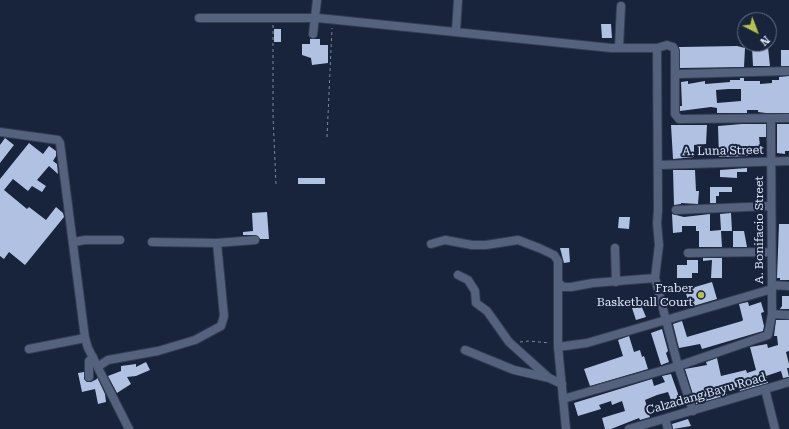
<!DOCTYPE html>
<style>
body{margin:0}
#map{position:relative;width:789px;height:429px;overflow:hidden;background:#18233c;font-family:"Roboto Serif",serif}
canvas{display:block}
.north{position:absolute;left:737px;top:12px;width:40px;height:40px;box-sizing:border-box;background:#18233c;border:1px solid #677187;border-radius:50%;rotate:138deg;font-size:11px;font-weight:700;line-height:16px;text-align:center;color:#dde6f7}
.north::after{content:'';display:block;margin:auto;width:14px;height:18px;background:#b6c148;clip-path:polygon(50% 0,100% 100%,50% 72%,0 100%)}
</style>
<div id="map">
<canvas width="789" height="429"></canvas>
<div class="north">N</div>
</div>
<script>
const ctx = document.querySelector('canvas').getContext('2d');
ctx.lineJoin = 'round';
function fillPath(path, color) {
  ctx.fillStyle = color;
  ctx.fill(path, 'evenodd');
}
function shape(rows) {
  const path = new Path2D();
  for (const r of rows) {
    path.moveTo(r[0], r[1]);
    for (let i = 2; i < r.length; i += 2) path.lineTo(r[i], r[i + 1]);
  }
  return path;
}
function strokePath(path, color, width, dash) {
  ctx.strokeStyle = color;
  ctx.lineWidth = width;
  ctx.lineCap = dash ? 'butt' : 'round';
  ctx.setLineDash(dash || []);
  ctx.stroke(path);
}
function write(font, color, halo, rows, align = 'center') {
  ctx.font = font + ' "Roboto Serif",serif';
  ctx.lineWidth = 4;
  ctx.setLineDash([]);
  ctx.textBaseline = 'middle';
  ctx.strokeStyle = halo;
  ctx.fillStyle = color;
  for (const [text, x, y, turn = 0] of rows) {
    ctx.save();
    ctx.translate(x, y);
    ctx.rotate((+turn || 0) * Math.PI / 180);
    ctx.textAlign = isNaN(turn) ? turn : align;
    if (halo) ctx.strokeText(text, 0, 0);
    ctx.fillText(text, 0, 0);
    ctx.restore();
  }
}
fillPath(shape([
 [601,24,611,24,612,38,602,38],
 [274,29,281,29,281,42,274,42],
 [310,39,320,39,320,45,328,45,328,63,312,65,311,58,302,55,302,44,310,44],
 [737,46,745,48,744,67,680,68,679,47,681,47],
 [752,47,768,47,770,66,753,66],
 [781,50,789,50,789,66,781,66],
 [789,76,789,113,766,113,758,112,758,110,747,110,747,113,717,113,717,108,711,107,680,111,680,106,682,106,681,82,688,81,688,84,705,81,705,84,718,83,730,82,730,80,740,80,740,78,744,78,744,81,760,81,760,84,772,83,772,80,779,80,779,77],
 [728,89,741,89,741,101,717,103,716,90],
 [742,124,766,124,766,137,759,137,760,146,748,146,748,156,719,157,718,126],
 [777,124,789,124,789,151,785,151,785,154,777,153],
 [671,125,707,125,706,144,694,145,694,157,673,159],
 [5,138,14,145,0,163,0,145],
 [29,143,43,154,49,146,56,151,56,156,53,161,57,164,58,174,49,166,37,180,46,186,42,192,32,186,28,191,13,179,4,190,27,209,29,207,46,220,56,207,63,213,64,217,25,265,9,252,4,259,0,256,0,179],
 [747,168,747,172,737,172,737,178,720,177,720,170],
 [673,170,695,170,696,191,699,191,698,204,681,203,681,204,674,205],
 [298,178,325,178,325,184,298,184],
 [710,187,732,187,732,192,719,192,719,196,716,196,716,203,710,203],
 [267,212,269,239,260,239,255,235,243,235,243,232,253,231,252,213],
 [731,213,732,231,721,231,722,247,699,247,699,231,696,231,696,226,682,226,682,232,673,233,672,214,684,217,710,214,710,231,721,230,720,214],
 [619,217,630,217,629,229,618,228],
 [779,224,789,224,789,280,780,280,780,278,777,278],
 [733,231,744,231,747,247,733,247],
 [560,248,569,248,570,262,564,263],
 [703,258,722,258,722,278,711,278,712,260,703,261],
 [687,260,698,260,698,273,692,273,692,278,677,278,677,265,687,265],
 [712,282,717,299,690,307,685,290],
 [782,296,789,296,789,309,780,309,782,306],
 [748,302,749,306,761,302,764,312,761,313,764,326,763,331,702,349,700,344,679,348,673,324,682,321,687,337,742,321,743,320,739,304],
 [641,305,646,317,636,320,632,308],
 [776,320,789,320,789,351,786,352,789,364,789,368,787,368,789,377,783,378,781,371,766,376,768,383,740,391,738,387,726,390,727,395,696,404,685,369,707,365,706,362,717,358,721,376,746,370,747,373,756,370,750,347,767,344,768,348,778,345,777,336,774,336],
 [662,329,668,351,666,353,669,362,661,365,651,333],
 [629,336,634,352,640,350,642,357,644,356,648,369,590,386,584,369,623,356,618,340],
 [146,362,150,370,136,376,127,377,131,384,117,393,108,376,121,371,121,366,136,364,136,367],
 [84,372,84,379,87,382,91,382,97,379,97,377,105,394,106,402,98,404,95,389,82,392,78,373],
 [671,374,682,405,674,408,668,392,657,395,645,400,650,417,640,420,639,418,611,429,605,429,602,418,625,411,622,401,612,405,611,401,599,405,601,409,578,416,574,403,652,379,654,386,665,382,662,376],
 [688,419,691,426,673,429,672,424]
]), '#b1c1e1');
const minor = shape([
 [199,18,318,18,611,48,657,48,667,45,673,47,675,51,675,114,679,119,789,118],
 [456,31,458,0],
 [313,34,317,0],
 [619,47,621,6],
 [657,48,658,211,657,223,659,245,655,278,678,366,693,411],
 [675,75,679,74,789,71],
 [0,132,58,140,60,143,85,338,88,348,129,429],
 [658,165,789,161],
 [676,210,771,206],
 [74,242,85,240,120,240],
 [152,242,217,243,255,240],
 [431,244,445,240,472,245,486,245,518,240,539,248,554,255,558,261,558,347,566,429],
 [615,248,616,282],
 [688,253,771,252],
 [458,275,468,280,475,291,476,303,487,311,509,342,549,378],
 [558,282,563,287,571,287,593,283,655,278],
 [772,285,789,286],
 [772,314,789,315],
 [558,347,587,343,772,289],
 [29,349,85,338],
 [465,350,514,370,549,378,562,384],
 [99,366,108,360,158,351,195,340,221,326,224,316,217,243],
 [89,377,89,361,93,357],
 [765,389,775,429],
 [563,399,678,366,768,335,772,314,771,119],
 [665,419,668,429],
 [629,429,789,382]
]);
strokePath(minor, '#343c51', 10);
strokePath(shape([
 [273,25,273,115,276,185],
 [327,137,332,28],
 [520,342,529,341,550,343]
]), '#7f899e', 1, [3, 3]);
strokePath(minor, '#54627e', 8);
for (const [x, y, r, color] of [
 [701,295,4,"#b6c148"]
]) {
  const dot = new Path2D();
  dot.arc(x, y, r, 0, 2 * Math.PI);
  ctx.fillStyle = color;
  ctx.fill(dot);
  strokePath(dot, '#18233c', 1.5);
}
write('12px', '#dde6f7', '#18233c', [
 ["A. Luna Street",723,151,-1],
 ["A. Bonifacio Street",759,230,-90],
 ["Calzadang Bayu Road",706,394,-16]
]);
write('12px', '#dde6f7', '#18233c', [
 ["Fraber",693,288],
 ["Basketball Court",693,302]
], 'right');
</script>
